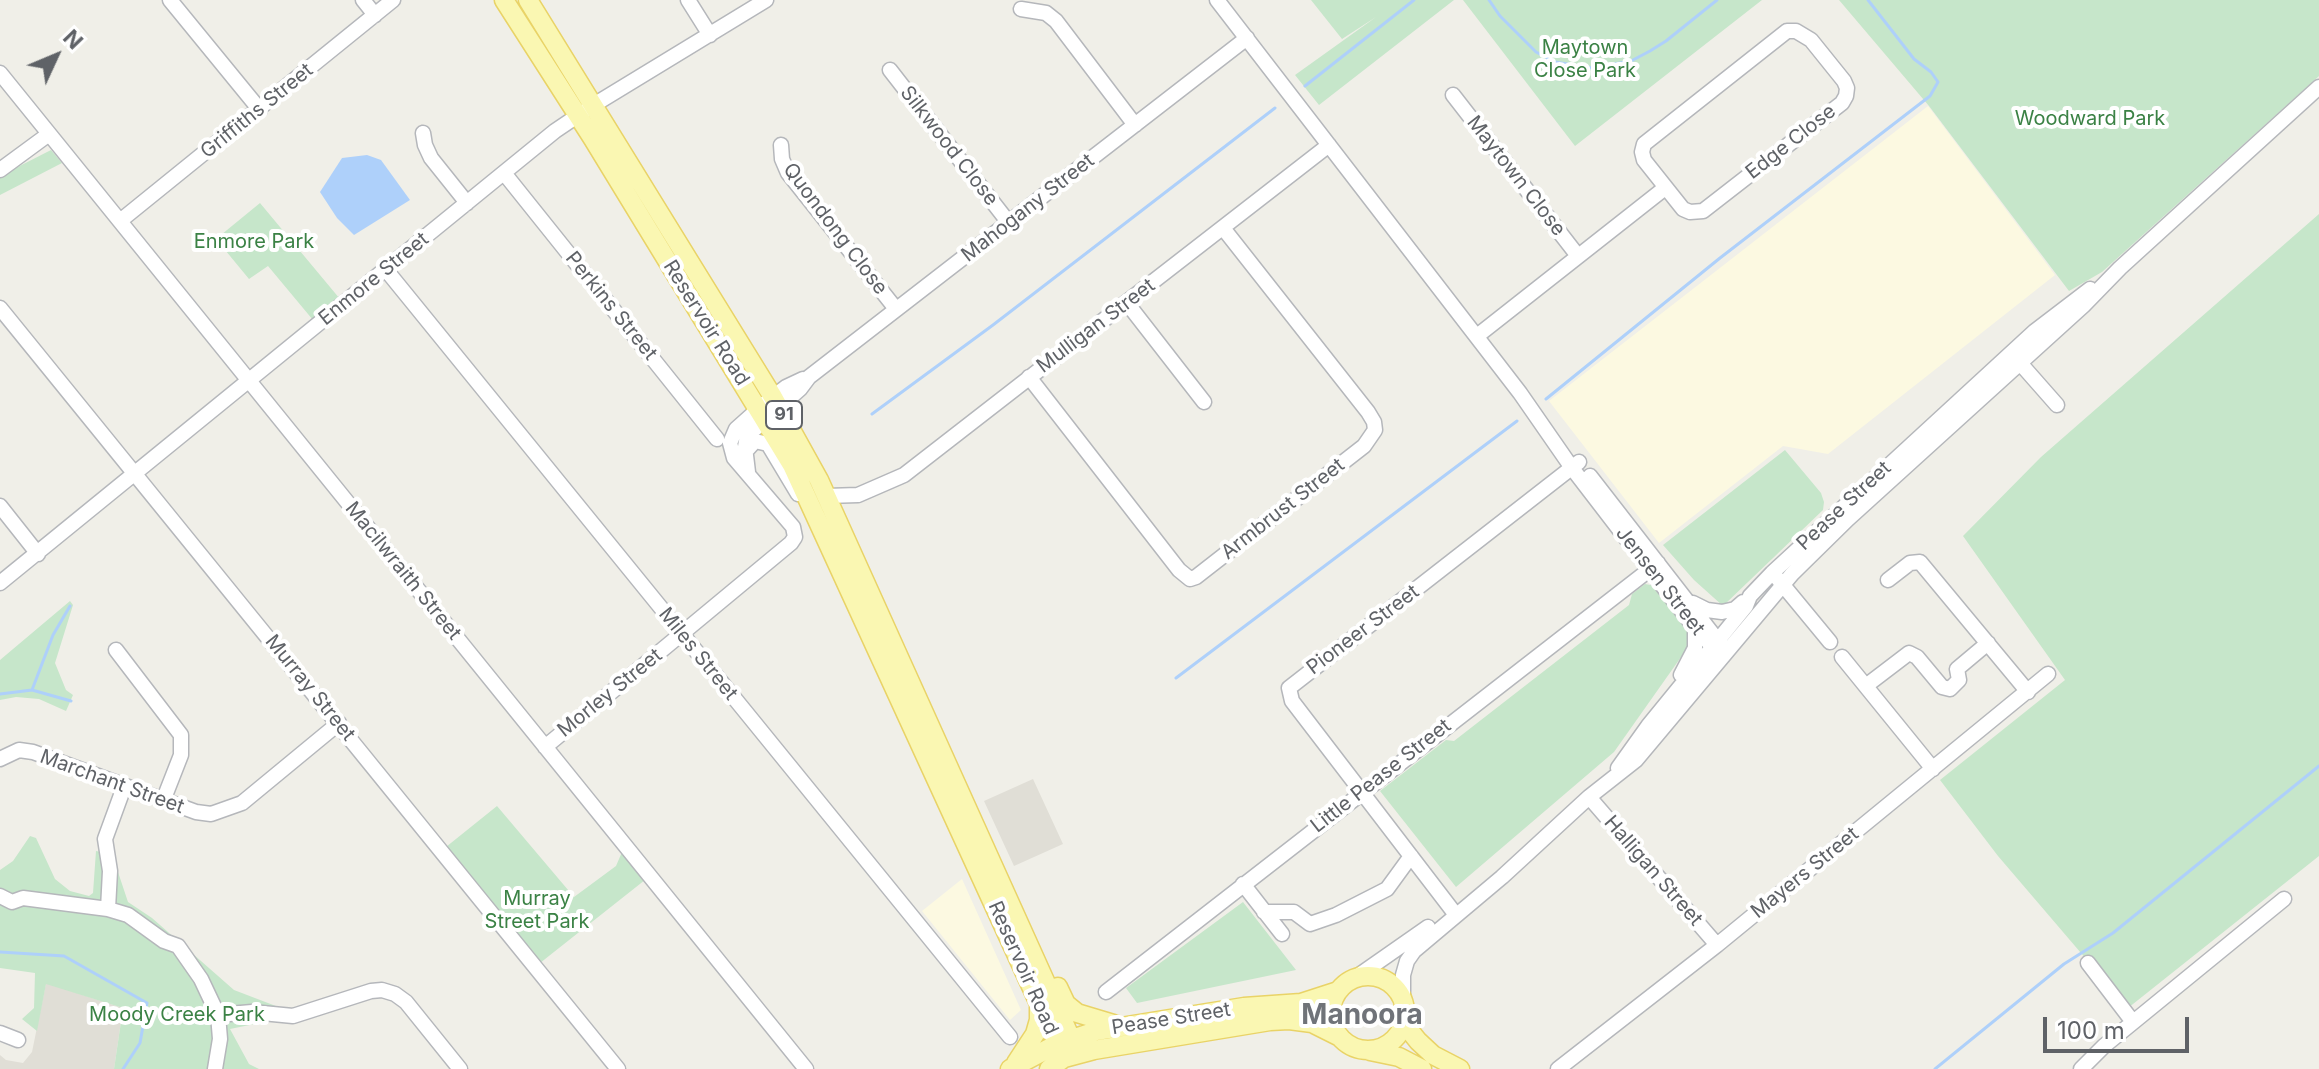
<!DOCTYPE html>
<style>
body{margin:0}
#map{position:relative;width:2319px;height:1069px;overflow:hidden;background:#f0efe8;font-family:Inter,sans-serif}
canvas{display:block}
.north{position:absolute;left:16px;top:16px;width:80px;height:80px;-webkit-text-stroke:6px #fff;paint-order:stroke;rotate:46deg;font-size:22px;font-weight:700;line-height:32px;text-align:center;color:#5f6267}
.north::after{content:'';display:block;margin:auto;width:28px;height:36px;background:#5f6267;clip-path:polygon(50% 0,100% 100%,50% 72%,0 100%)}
.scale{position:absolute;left:2043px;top:1017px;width:146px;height:36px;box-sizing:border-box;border:4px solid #5f6267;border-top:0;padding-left:10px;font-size:24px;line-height:28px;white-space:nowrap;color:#5f6267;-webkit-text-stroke:6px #fff;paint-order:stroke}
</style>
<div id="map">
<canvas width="2319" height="1069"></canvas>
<div class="north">N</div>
<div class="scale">100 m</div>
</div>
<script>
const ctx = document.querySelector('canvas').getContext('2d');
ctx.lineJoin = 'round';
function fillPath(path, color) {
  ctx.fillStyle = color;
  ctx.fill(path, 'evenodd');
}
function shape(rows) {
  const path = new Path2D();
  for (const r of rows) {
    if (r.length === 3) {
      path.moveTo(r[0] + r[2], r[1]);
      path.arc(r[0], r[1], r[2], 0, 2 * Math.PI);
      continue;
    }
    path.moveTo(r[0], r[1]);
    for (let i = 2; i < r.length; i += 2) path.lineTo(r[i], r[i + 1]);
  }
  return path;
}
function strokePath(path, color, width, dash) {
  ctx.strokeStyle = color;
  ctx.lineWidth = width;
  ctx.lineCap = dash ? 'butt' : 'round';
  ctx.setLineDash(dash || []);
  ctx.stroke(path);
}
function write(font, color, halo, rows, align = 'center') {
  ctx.font = font + ' Inter,sans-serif';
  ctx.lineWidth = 8;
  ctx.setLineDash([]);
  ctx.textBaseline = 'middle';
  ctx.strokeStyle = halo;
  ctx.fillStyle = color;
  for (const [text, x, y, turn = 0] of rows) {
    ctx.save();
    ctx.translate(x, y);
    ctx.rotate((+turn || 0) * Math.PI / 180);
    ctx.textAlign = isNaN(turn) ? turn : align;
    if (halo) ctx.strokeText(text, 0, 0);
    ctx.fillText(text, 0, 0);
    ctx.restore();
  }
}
fillPath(shape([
 [1928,106,2055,275,1828,454,1783,446,1659,543,1549,401],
 [962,879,1021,1010,1010,1020,922,911]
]), '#fcf9e1');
fillPath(shape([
 [1033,779,1063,844,1014,866,984,801],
 [46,983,123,1008,114,1069,0,1069,0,1055,6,1060,23,1063,32,1052]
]), '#e0ded6');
fillPath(shape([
 [1311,0,1454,0,1319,105,1295,75,1376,17,1342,39],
 [1463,0,1762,0,1575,146],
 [1839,0,2319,0,2319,76,2102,272,2069,291,1929,106],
 [51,150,62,163,0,195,0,176],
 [260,203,345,305,318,326,268,266,249,279,216,239],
 [2319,214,2319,856,2128,1008,1998,856,1940,780,2065,680,1963,536,2041,457],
 [1785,450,1821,493,1824,502,1823,510,1723,606,1694,580,1663,545],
 [1645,584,1656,586,1688,629,1689,638,1686,650,1614,752,1456,887,1380,791,1446,740,1454,741,1629,605,1632,594],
 [70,601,73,605,55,663,66,690,73,695,66,711,39,699,16,697,0,700,0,660],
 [497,806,574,897,616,866,625,845,650,876,535,967,441,851],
 [30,836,36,838,55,879,70,891,89,896,93,893,96,851,112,854,128,902,152,918,234,990,281,1008,279,1019,230,1029,249,1064,259,1069,114,1069,123,1008,46,984,37,1031,22,1019,34,1008,35,973,0,968,0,870,13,861],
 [1243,902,1296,970,1137,1003,1126,988]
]), '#c6e6ca');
fillPath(shape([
 [367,155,381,160,410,200,354,235,337,218,320,192,342,158]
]), '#aed0fa');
strokePath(shape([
 [1489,0,1500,16,1536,52,1555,62,1592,68,1631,61,1650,51,1666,41,1717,0],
 [1305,86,1414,0],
 [1546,399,1720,258,1930,96,1938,82,1931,72,1914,59,1868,0],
 [872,414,993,325,1275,108],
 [1176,678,1517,421],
 [32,690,53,635,70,606],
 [0,694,32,690,71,701],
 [0,952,64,956,147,1003,140,1043,123,1069],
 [1935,1069,2064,964,2113,933,2319,766]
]), '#aed0fa', 3);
const minor = shape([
 [170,0,260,110],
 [363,0,375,15],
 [688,0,710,35],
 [1217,0,1520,393,1572,468,1695,628,1709,643,1725,652],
 [1021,9,1046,13,1056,21,1135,125],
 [1787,31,1796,31,1811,40,1844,81,1847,88,1846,96,1842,103,1703,211,1690,212,1683,209,1644,160,1642,152,1644,144,1787,31],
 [890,70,1009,223],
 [0,73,806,1069],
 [1453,95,1578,256],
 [423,133,425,145,431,158,467,203],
 [781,145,782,159,788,173,896,309],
 [0,170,49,134],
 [504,173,717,439],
 [120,221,393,0],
 [387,271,1010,1037],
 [1127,303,1204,402],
 [0,308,618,1069],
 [1477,336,1665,188],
 [2020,363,2057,405],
 [1029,377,1179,570,1190,579,1196,577,1364,446,1375,430,1374,422,1368,412,1223,228],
 [745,452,755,441,768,444,798,494],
 [748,472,745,447,747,436,800,389,809,377,1247,38],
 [1590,476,1722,646],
 [827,496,858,495,904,475,1329,145],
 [0,506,38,554],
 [1778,579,1830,642],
 [1888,580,1910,563,1920,562,2028,692],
 [0,583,555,131,592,106,766,0],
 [1693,603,1707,610,1722,612,1735,609,1743,602],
 [116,650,181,735,181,755,163,801],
 [1842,657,1933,769],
 [1681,675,1695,648,1695,628],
 [1867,685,1909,653,1917,657,1942,687,1950,689,1959,680,1957,669,1988,643],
 [545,747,791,543,795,537,793,527,734,458,730,443,736,429,764,404,786,387,803,379],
 [0,759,19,750,33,752,196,812,211,814,242,803,339,723],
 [1618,768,1648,726,1746,606,1750,596,1772,573,2035,331,2090,289],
 [1589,797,1717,945],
 [1243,884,1282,934],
 [0,896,12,902,23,898,108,909,128,915,164,941,178,946,201,979,218,1015,220,1039,215,1069],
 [108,909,110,871,105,839,124,787],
 [1264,912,1294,912,1310,924,1336,915,1387,889,1411,856],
 [1456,915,1292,701,1289,688,1579,462],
 [2088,963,2133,1022],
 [1355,978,1428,927],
 [1106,992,1658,563],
 [1403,1000,1403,975,1407,961,1414,951,1502,877,1589,797,1636,760,1792,574,1848,519,2083,306,2120,268,2319,87],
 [218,1015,252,1012,293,1016,371,991,382,990,395,994,406,1002,460,1069],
 [0,1033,18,1040],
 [1558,1069,1717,945,2048,674],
 [2081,1069,2104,1046,2284,899]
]);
const major = shape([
 [504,0,593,139,792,465,1064,1058],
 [528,0,773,397,819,480,1068,1032,1069,1045,1064,1058],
 [1368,1013,37],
 [1058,987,1066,1004,1077,1013,1117,1025],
 [1406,1014,1410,1031,1418,1041,1433,1055,1460,1069],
 [1370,1051,1399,1057,1422,1069],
 [1016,1063,1035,1034,1039,1020,1039,1007],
 [1010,1069,1057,1044,1096,1031,1244,1007,1301,1003,1338,991],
 [1049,1069,1064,1058,1094,1050,1270,1021,1289,1020,1312,1023,1340,1037]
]);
strokePath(minor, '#b5b7bb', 17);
strokePath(major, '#e9d367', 21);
strokePath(minor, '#fff', 14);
strokePath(major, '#faf7b2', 18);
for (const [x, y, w] of [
 [784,415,36]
]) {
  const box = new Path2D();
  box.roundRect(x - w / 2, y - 14, w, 28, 6);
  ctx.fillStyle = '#fff';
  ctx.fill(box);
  strokePath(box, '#5f6267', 2);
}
write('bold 18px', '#5f6267', null, [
 ["91",784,415]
]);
write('20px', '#3b8245', '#fff', [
 ["Maytown",1585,48],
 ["Close Park",1585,71],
 ["Woodward Park",2090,119],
 ["Enmore Park",254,242],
 ["Murray",537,899],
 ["Street Park",537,922],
 ["Moody Creek Park",177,1015]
]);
write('20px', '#5f6267', '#fff', [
 ["Griffiths Street",257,111,-39],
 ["Edge Close",1791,142,-38],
 ["Silkwood Close",949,146,52],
 ["Maytown Close",1516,176,52],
 ["Mahogany Street",1028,208,-38],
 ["Quondong Close",835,229,53],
 ["Enmore Street",374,279,-39],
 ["Perkins Street",611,306,51],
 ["Reservoir Road",706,323,58],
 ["Mulligan Street",1096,326,-37],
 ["Pease Street",1844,506,-43],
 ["Armbrust Street",1283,509,-38],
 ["Macilwraith Street",403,571,51],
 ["Jensen Street",1660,581,52],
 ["Pioneer Street",1363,630,-37],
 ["Miles Street",698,654,51],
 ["Murray Street",310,688,51],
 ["Morley Street",610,693,-39],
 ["Little Pease Street",1381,776,-38],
 ["Marchant Street",112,782,20],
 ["Halligan Street",1653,871,49],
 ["Mayers Street",1805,873,-39],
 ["Reservoir Road",1023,968,66],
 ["Pease Street",1171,1019,-9]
]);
write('bold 28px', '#707379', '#fff', [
 ["Manoora",1362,1016]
]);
</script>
